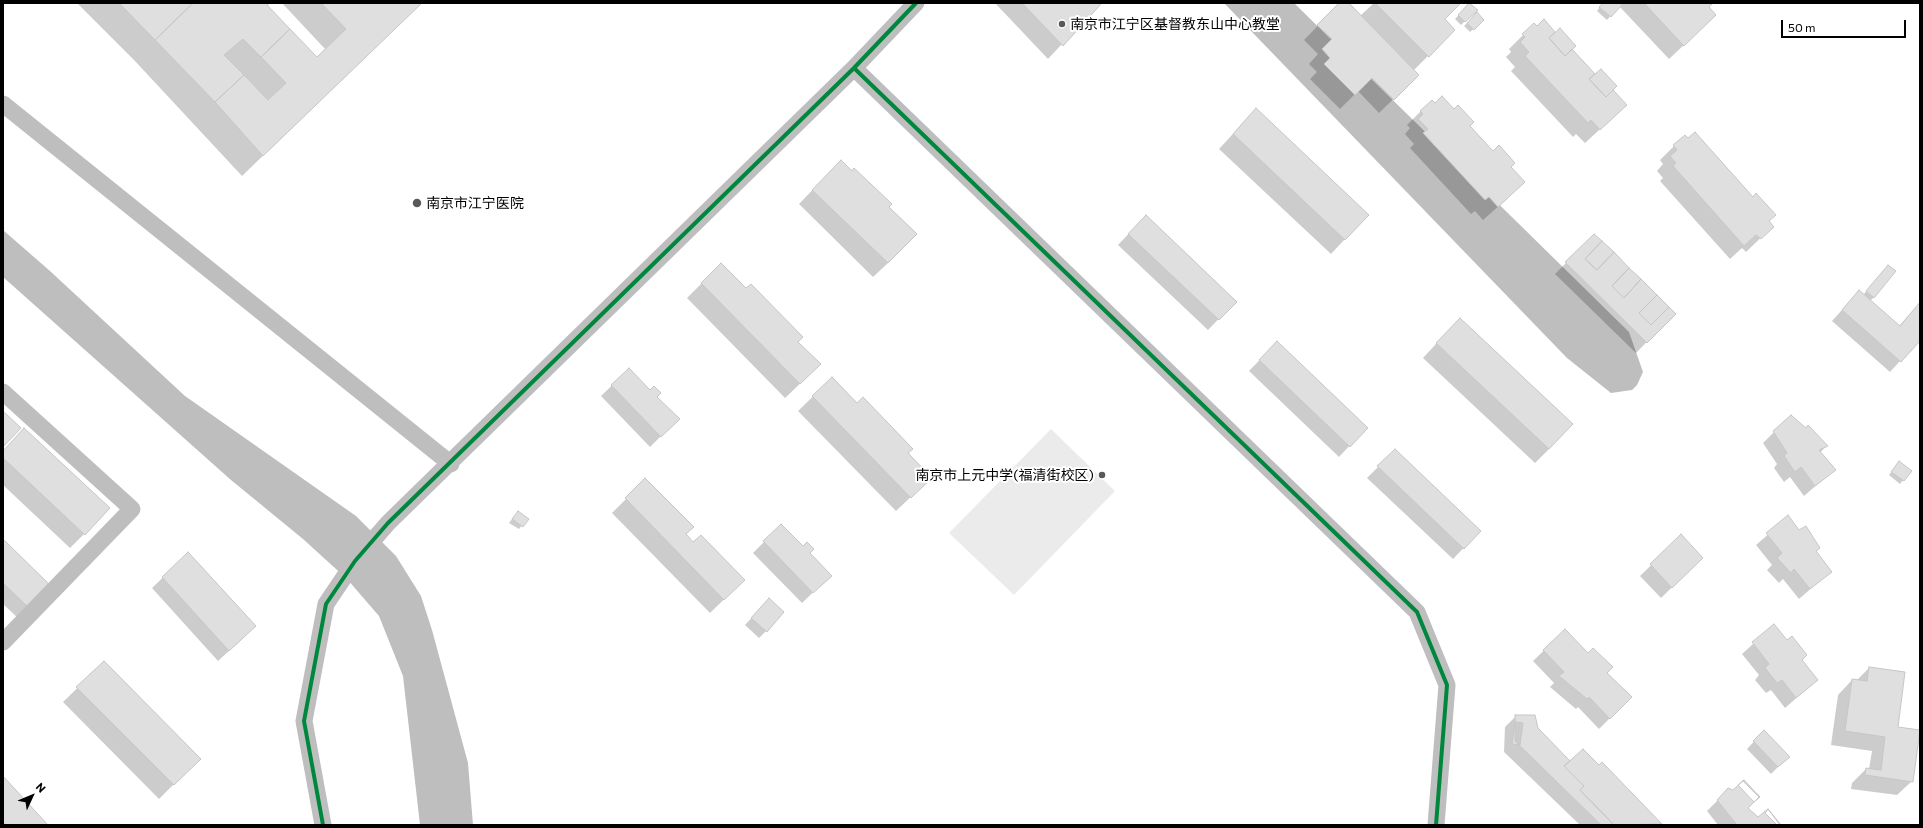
<!DOCTYPE html>
<meta charset="utf-8">
<style>
body{margin:0}
#map{position:relative;width:1923px;height:828px;overflow:hidden;background:#fff;font-family:Commissioner,sans-serif}
canvas{display:block}
.frame{position:absolute;inset:0;border:4px solid #000;pointer-events:none}
.north{position:absolute;left:12px;top:776px;width:40px;height:40px;-webkit-text-stroke:3px #fff;paint-order:stroke;rotate:46deg;font-size:11px;font-weight:700;line-height:16px;text-align:center;color:#000}
.north::after{content:'';display:block;margin:auto;width:14px;height:18px;background:#000;clip-path:polygon(50% 0,100% 100%,50% 72%,0 100%)}
.scale{position:absolute;left:1781px;top:20px;width:125px;height:18px;box-sizing:border-box;border:2px solid #000;border-top:0;padding-left:5px;font-size:12px;line-height:14px;white-space:nowrap;color:#000;-webkit-text-stroke:3px #fff;paint-order:stroke}
</style>
<div id="map">
<canvas width="1923" height="828"></canvas>
<div class="frame"></div>
<div class="north">N</div>
<div class="scale">50 m</div>
</div>
<script>
const ctx = document.querySelector('canvas').getContext('2d');
ctx.lineJoin = 'round';
function fillPath(path, color) {
  ctx.fillStyle = color;
  ctx.fill(path, 'evenodd');
}
function shape(rows) {
  const path = new Path2D();
  for (const r of rows) {
    path.moveTo(r[0], r[1]);
    for (let i = 2; i < r.length; i += 2) path.lineTo(r[i], r[i + 1]);
  }
  return path;
}
function strokePath(path, color, width, dash) {
  ctx.strokeStyle = color;
  ctx.lineWidth = width;
  ctx.lineCap = dash ? 'butt' : 'round';
  ctx.setLineDash(dash || []);
  ctx.stroke(path);
}
function write(font, color, halo, rows, align = 'center') {
  ctx.font = font + ' Commissioner,"Noto Sans SC",sans-serif';
  ctx.lineWidth = 4;
  ctx.setLineDash([]);
  ctx.textBaseline = 'middle';
  ctx.strokeStyle = halo;
  ctx.fillStyle = color;
  for (const [text, x, y, turn = 0] of rows) {
    ctx.save();
    ctx.translate(x, y);
    ctx.rotate((+turn || 0) * Math.PI / 180);
    ctx.textAlign = isNaN(turn) ? turn : align;
    if (halo) ctx.strokeText(text, 0, 0);
    ctx.fillText(text, 0, 0);
    ctx.restore();
  }
}
fillPath(shape([
 [1051,429,1115,491,1014,595,949,533]
]), '#ebebeb');
fillPath(shape([
 [1224,3,1294,3,1629,332,1643,372,1637,385,1632,390,1611,393,1567,358],
 [3,230,50,271,185,396,356,516,396,556,421,596,432,630,468,763,473,825,420,825,403,676,379,616,347,579,303,539,231,480,3,277]
]), '#bebebe');
fillPath(shape([
 [77,3,269,3,266,6,317,59,326,50,282,3,421,3,242,176,134,60],
 [995,3,1100,3,1048,59],
 [1340,3,1347,3,1360,16,1374,3,1460,3,1443,19,1454,30,1414,70,1418,75,1379,113,1358,91,1340,109,1310,79,1317,72,1309,64,1318,54,1304,40],
 [1470,3,1476,10,1461,25,1455,19],
 [1603,3,1712,3,1707,7,1701,29,1669,59,1619,6,1607,20,1597,11],
 [1477,14,1483,20,1470,32,1464,26],
 [1523,35,1548,38,1571,49,1593,74,1611,119,1585,143,1576,134,1573,137,1511,71,1515,67,1506,57,1511,52,1509,49],
 [1421,111,1469,126,1493,153,1510,196,1483,220,1475,211,1471,214,1410,148,1414,144,1405,134,1410,128,1407,125],
 [1242,124,1345,239,1331,254,1219,149],
 [1688,139,1772,227,1746,252,1742,248,1730,259,1660,181,1663,178,1657,171,1663,164,1660,160,1674,146],
 [826,176,887,207,888,263,873,277,799,204],
 [1135,227,1235,302,1208,330,1118,245],
 [1594,235,1674,314,1636,353,1555,274],
 [721,264,797,342,805,379,785,398,687,298],
 [1888,266,1874,297,1870,301,1899,326,1920,303,1920,339,1890,372,1832,321,1859,291,1863,295],
 [1446,333,1549,449,1535,463,1423,358],
 [1277,342,1366,428,1339,457,1249,371],
 [629,369,678,419,650,447,601,396],
 [832,378,907,454,916,492,896,511,798,411],
 [1774,432,1826,446,1820,453,1834,470,1804,496,1790,477,1784,482,1774,468,1777,464,1763,443],
 [1395,450,1480,531,1453,559,1367,478],
 [3,451,84,534,70,548,3,485],
 [1896,466,1910,471,1900,484,1889,475],
 [645,480,685,535,693,543,744,580,710,613,612,513],
 [515,515,527,519,519,529,509,523],
 [1788,517,1830,572,1799,599,1783,579,1779,583,1767,570,1772,565,1756,545],
 [781,525,830,576,802,603,753,553],
 [1681,536,1702,558,1661,598,1640,576],
 [3,541,52,588,20,620,3,604],
 [188,553,244,637,218,661,152,588],
 [762,607,766,631,759,638,745,625],
 [1774,625,1817,680,1785,708,1771,690,1766,693,1755,680,1759,675,1742,654],
 [1565,630,1631,697,1599,729,1578,707,1576,709,1550,687,1554,683,1533,661],
 [104,662,199,759,159,799,63,702],
 [1869,668,1897,728,1912,781,1897,795,1851,789,1852,783,1866,769,1869,769,1872,751,1831,745,1838,695,1852,680,1856,681],
 [1516,716,1537,729,1569,761,1661,824,1580,825,1504,752,1505,727],
 [1764,731,1788,757,1771,774,1747,749],
 [1729,789,1758,819,1779,825,1718,825,1707,811]
]), '#0003');
const building = shape([
 [119,3,193,3,155,40,119,3],
 [193,3,270,3,267,5,290,29,261,57,243,39,224,55,244,75,215,102,155,40,193,3],
 [321,3,422,3,263,156,215,102,244,75,268,100,286,83,261,57,290,29,317,57,346,29,321,3],
 [1022,3,1102,3,1063,46,1022,3],
 [1339,3,1349,3,1419,75,1394,100,1372,78,1355,95,1324,64,1330,58,1322,49,1332,39,1317,25,1339,3],
 [1375,3,1461,3,1445,19,1455,30,1429,57,1375,3],
 [1469,3,1478,10,1465,22,1458,15,1469,3],
 [1603,3,1619,3,1622,5,1611,17,1599,7,1603,3],
 [1644,3,1713,3,1709,7,1716,15,1684,46,1644,3],
 [1477,12,1484,20,1474,30,1467,23,1477,12],
 [1544,19,1555,32,1549,38,1565,56,1572,49,1595,74,1589,79,1606,97,1613,90,1627,105,1600,130,1591,120,1588,123,1525,56,1529,52,1520,42,1525,37,1522,34,1534,23,1537,26,1544,19],
 [1560,28,1576,46,1565,56,1549,38,1560,28],
 [1601,69,1617,86,1606,97,1589,79,1601,69],
 [1442,96,1454,109,1458,105,1474,122,1470,126,1493,151,1499,145,1515,163,1511,167,1525,182,1498,207,1489,197,1485,200,1423,133,1428,129,1418,119,1423,114,1420,111,1432,100,1435,103,1442,96],
 [1256,108,1369,215,1345,240,1233,134,1256,108],
 [1695,132,1753,197,1756,193,1776,215,1769,221,1774,227,1761,239,1756,235,1744,246,1673,166,1676,163,1670,156,1677,150,1673,145,1685,135,1688,138,1695,132],
 [841,160,852,171,854,168,892,204,889,207,917,234,888,263,812,190,841,160],
 [1146,215,1237,302,1219,320,1128,234,1146,215],
 [1594,234,1602,241,1585,259,1597,270,1614,252,1629,268,1612,286,1624,298,1641,279,1657,295,1639,313,1651,325,1669,307,1676,314,1647,343,1565,262,1594,234],
 [1602,241,1614,252,1597,270,1585,259,1602,241],
 [721,263,746,288,751,284,803,337,798,342,821,364,800,384,701,283,721,263],
 [1888,265,1896,271,1874,298,1866,291,1888,265],
 [1629,268,1641,279,1624,298,1612,286,1629,268],
 [1859,290,1900,326,1920,302,1920,341,1901,362,1842,310,1859,290],
 [1657,295,1669,307,1651,325,1639,313,1657,295],
 [1460,318,1573,424,1549,449,1436,343,1460,318],
 [1277,341,1368,428,1350,447,1259,360,1277,341],
 [629,368,650,390,654,386,661,393,657,397,680,419,661,437,611,385,629,368],
 [832,377,857,403,863,397,913,449,908,453,932,478,911,498,812,396,832,377],
 [3,411,21,428,3,447,3,411],
 [1791,415,1806,428,1808,425,1828,446,1819,450,1836,470,1815,486,1801,467,1795,472,1784,456,1787,453,1773,431,1791,415],
 [24,428,110,508,85,535,3,458,3,451,24,428],
 [1395,449,1481,531,1464,549,1377,466,1395,449],
 [1899,461,1912,471,1904,481,1891,472,1899,461],
 [645,478,694,527,686,534,693,542,701,535,745,580,724,600,625,498,645,478],
 [518,511,529,519,523,527,512,519,518,511],
 [1788,515,1799,530,1806,526,1820,548,1816,551,1832,572,1810,589,1794,569,1791,573,1777,558,1782,553,1766,533,1788,515],
 [781,524,803,546,807,542,814,549,810,553,832,576,813,593,763,541,781,524],
 [1681,534,1703,558,1672,588,1650,564,1681,534],
 [3,539,53,588,31,610,3,583,3,539],
 [188,552,256,626,229,651,162,577,188,552],
 [769,598,784,612,767,632,751,618,769,598],
 [1774,624,1787,640,1792,636,1807,655,1802,660,1818,680,1796,698,1782,680,1777,683,1765,668,1769,664,1752,642,1774,624],
 [1565,629,1588,653,1593,648,1613,667,1607,673,1632,697,1610,719,1589,697,1587,699,1559,676,1564,672,1543,650,1565,629],
 [104,661,201,759,174,785,76,687,104,661],
 [1869,667,1905,672,1898,727,1920,730,1913,782,1865,775,1866,768,1881,770,1885,737,1845,731,1852,679,1867,681,1869,667],
 [1515,715,1535,715,1538,728,1570,761,1564,766,1584,786,1580,790,1614,825,1601,825,1515,741,1515,715],
 [1515,722,1523,723,1520,745,1512,744,1515,722],
 [1764,730,1790,757,1778,767,1753,741,1764,730],
 [1583,749,1599,765,1602,762,1662,824,1614,825,1580,790,1584,786,1564,766,1583,749],
 [3,776,48,825,6,825,3,822,3,776],
 [1744,780,1760,797,1754,802,1738,785,1744,780],
 [1743,781,1759,797,1748,808,1758,817,1768,809,1780,825,1737,825,1717,800,1728,788,1733,790,1743,781],
 [1768,809,1781,825,1777,825,1765,813,1768,809]
]);
fillPath(building, '#dfdfdf');
strokePath(building, '#c6c6c6', 1);
strokePath(shape([
 [854,68,1417,612,1447,685,1436,825],
 [3,104,451,464],
 [3,392,132,509,3,642],
 [323,825,304,721,326,604,355,561,388,523,854,68,916,3]
]), '#bebebe', 17);
strokePath(shape([
 [854,68,1417,612,1447,685,1436,825],
 [323,825,304,721,326,604,355,561,388,523,854,68,916,3]
]), '#00873e', 4);
for (const [x, y, r, color] of [
 [1062,24,4,"#595959"],
 [417,203,5,"#595959"],
 [1102,475,4,"#595959"]
]) {
  const dot = new Path2D();
  dot.arc(x, y, r, 0, 2 * Math.PI);
  ctx.fillStyle = color;
  ctx.fill(dot);
  strokePath(dot, '#fff', 1.5);
}
write('14px', '#000', '#fff', [
 ["南京市江宁区基督教东山中心教堂",1070,24],
 ["南京市江宁医院",426,203],
 ["南京市上元中学(福清街校区)",1094,475,"right"]
], 'left');
</script>
